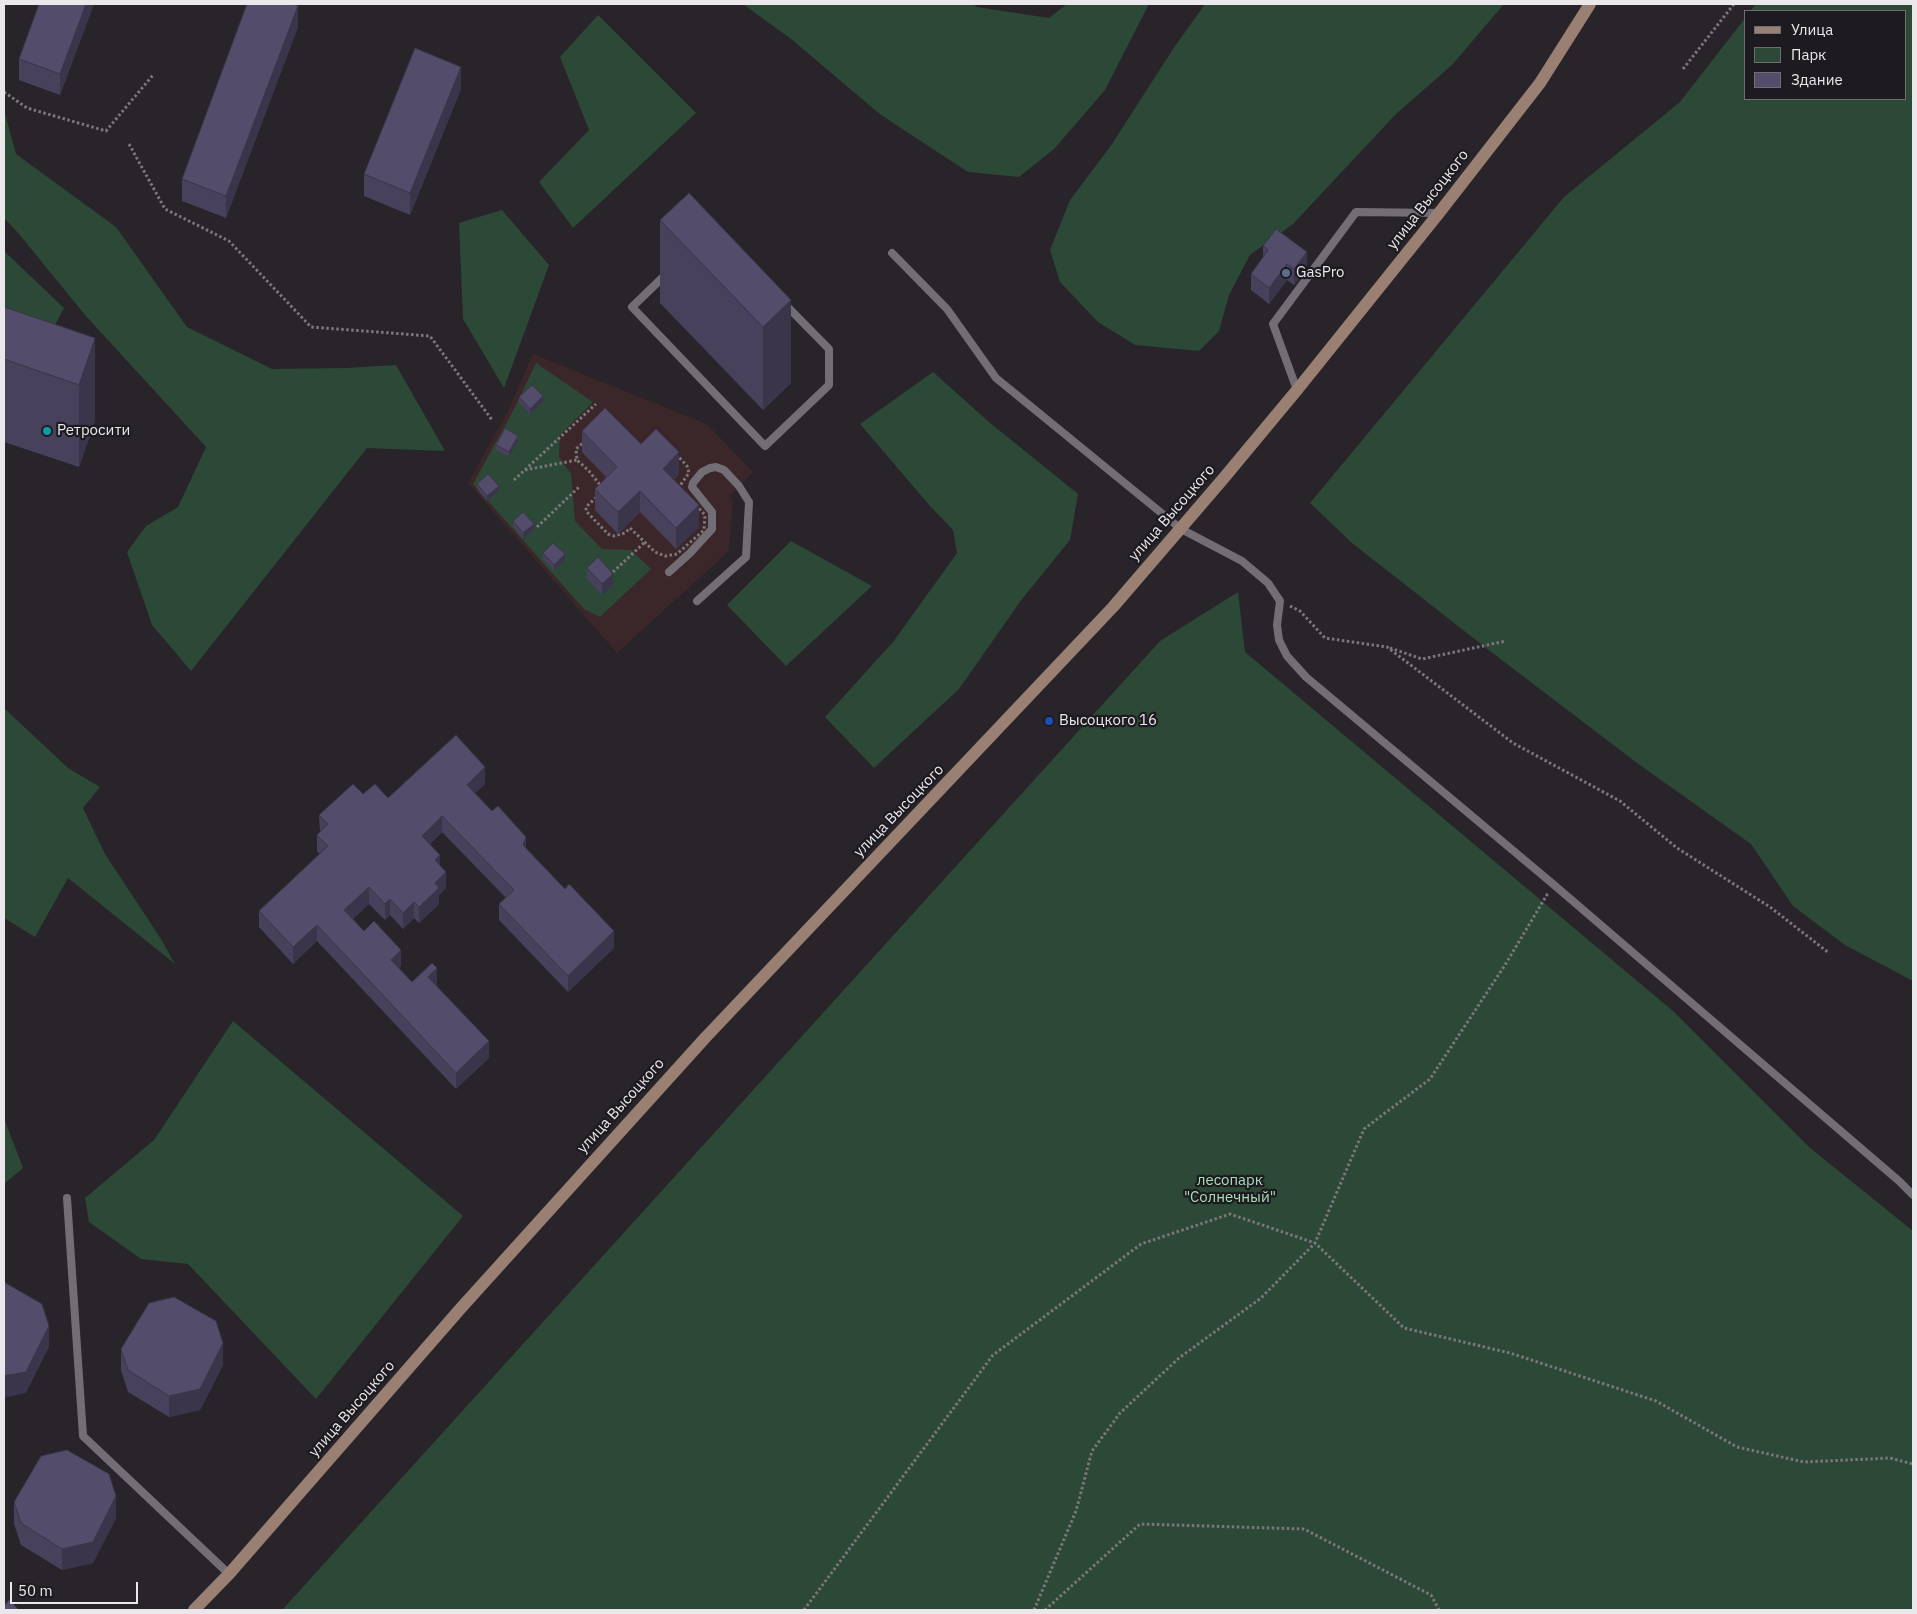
<!DOCTYPE html>
<meta charset="utf-8">
<style>
body{margin:0}
#map{position:relative;width:1917px;height:1614px;overflow:hidden;background:#28242a;font-family:"IBM Plex Sans",sans-serif}
canvas{display:block}
.frame{position:absolute;inset:0;border:5px solid #ebe8ec;pointer-events:none}
.legend{position:absolute;left:1744px;top:10px;width:162px;height:90px;box-sizing:border-box;background:#1e1b20;border:1px solid #706d72;margin:0;padding:6px 9px;list-style:none;font-size:15px;color:#ebe8ec}
.legend li{display:flex;align-items:center;gap:10px;height:25px}
.legend b{width:25px;border:1px solid #706d72}
.scale{position:absolute;left:10px;top:1582px;width:128px;height:22px;box-sizing:border-box;border:2px solid #ebe8ec;border-top:0;padding-left:6px;font-size:15px;line-height:18px;white-space:nowrap;color:#ebe8ec;-webkit-text-stroke:4px #1e1b20;paint-order:stroke}
</style>
<div id="map">
<canvas width="1917" height="1614"></canvas>
<div class="frame"></div>
<ul class="legend">
<li><b style="height:6px;background:#998072"></b>Улица</li>
<li><b style="height:14px;background:#2c4836"></b>Парк</li>
<li><b style="height:14px;background:#534c6a"></b>Здание</li>
</ul>
<div class="scale">50 m</div>
</div>
<script>
const ctx = document.querySelector('canvas').getContext('2d');
ctx.lineJoin = 'round';
function fillPath(path, color) {
  ctx.fillStyle = color;
  ctx.fill(path, 'evenodd');
}
function shape(rows) {
  const path = new Path2D();
  for (const r of rows) {
    path.moveTo(r[0], r[1]);
    for (let i = 2; i < r.length; i += 2) path.lineTo(r[i], r[i + 1]);
  }
  return path;
}
function strokePath(path, color, width, dash) {
  ctx.strokeStyle = color;
  ctx.lineWidth = width;
  ctx.lineCap = dash ? 'butt' : 'round';
  ctx.setLineDash(dash || []);
  ctx.stroke(path);
}
function write(font, color, halo, rows, align = 'center') {
  ctx.font = font + ' "IBM Plex Sans",sans-serif';
  ctx.lineWidth = 4.5;
  ctx.setLineDash([]);
  ctx.textBaseline = 'middle';
  ctx.strokeStyle = halo;
  ctx.fillStyle = color;
  for (const [text, x, y, turn = 0] of rows) {
    ctx.save();
    ctx.translate(x, y);
    ctx.rotate((+turn || 0) * Math.PI / 180);
    ctx.textAlign = isNaN(turn) ? turn : align;
    if (halo) ctx.strokeText(text, 0, 0);
    ctx.fillText(text, 0, 0);
    ctx.restore();
  }
}
fillPath(shape([
 [533,354,707,424,753,472,729,496,733,501,729,551,617,653,468,483,507,413]
]), '#3b2729');
fillPath(shape([
 [743,4,973,4,977,7,1049,18,1067,4,1149,4,1105,90,1054,149,1019,177,968,172,881,115,791,39],
 [1205,4,1504,4,1452,65,1396,114,1293,224,1250,255,1229,295,1219,331,1199,351,1135,345,1098,322,1060,282,1050,250,1070,200,1112,144,1173,49],
 [1756,4,1913,4,1913,981,1845,945,1793,906,1751,844,1637,763,1486,648,1352,543,1310,503,1564,197,1680,102,1746,17,1746,99,1906,99,1906,11,1750,11],
 [598,15,696,113,573,228,539,182,589,130,560,57],
 [4,110,16,154,116,227,187,327,272,369,346,368,396,365,445,451,367,448,191,671,152,625,127,552,146,526,178,507,206,447,85,315,19,234,4,218],
 [502,210,549,265,504,388,463,319,459,223],
 [4,251,64,308,37,359,4,347],
 [536,363,593,402,560,435,559,457,571,474,575,521,602,549,631,550,651,569,600,617,584,609,473,484,512,413],
 [933,372,989,422,1078,494,1070,540,1022,599,959,689,874,768,825,717,893,642,957,553,953,530,930,506,860,424],
 [791,541,872,586,786,666,727,605],
 [1238,592,1245,652,1673,1011,1809,1147,1913,1231,1913,1610,282,1610,1160,641],
 [4,708,68,768,100,787,83,808,105,854,161,939,175,964,68,878,35,937,4,918],
 [233,1021,463,1216,316,1399,188,1264,141,1259,89,1222,85,1198,154,1140],
 [4,1118,23,1168,4,1184]
]), '#2c4836');
strokePath(shape([
 [1683,69,1734,4],
 [4,92,27,108,106,131,153,75],
 [129,144,165,209,229,241,311,327,430,336,492,420],
 [601,427,617,428,635,447,661,440,667,444,687,466,689,473,679,487,705,515,704,530,677,554,665,556,655,552,630,528,625,533,614,536,608,534,586,511,586,507,604,490,589,471,577,460,576,449,601,427],
 [525,470,577,460],
 [514,480,596,404],
 [537,527,579,487],
 [613,572,645,542],
 [1290,606,1300,611,1325,638,1387,647,1513,743,1620,801,1677,848,1770,907,1829,953],
 [1390,648,1422,659,1506,641],
 [804,1610,993,1355,1141,1244,1230,1214,1315,1243,1404,1328,1510,1353,1656,1401,1737,1447,1804,1462,1890,1458,1913,1464],
 [1034,1610,1076,1511,1092,1451,1120,1413,1179,1358,1261,1298,1315,1243,1364,1129,1430,1079,1505,965,1548,893],
 [1045,1610,1140,1524,1304,1529,1431,1595,1439,1610]
]), '#7b777d', 3, [2.5, 2.5]);
strokePath(shape([
 [712,230,829,349,829,385,765,446,632,307,712,230],
 [892,253,947,309,996,378,1181,529,1242,561,1268,583,1280,601,1277,625,1279,640,1287,656,1306,677,1553,884,1899,1181,1913,1195],
 [1297,390,1273,324,1356,212,1439,213],
 [669,572,690,553,712,529,712,512,692,487,693,483,702,472,710,468,716,467,724,470,739,486,749,502,746,557,697,601],
 [67,1198,83,1436,229,1574]
]), '#736e75', 8);
strokePath(shape([
 [194,1610,229,1574,461,1308,705,1038,1113,607,1223,479,1297,390,1439,213,1540,83,1590,4]
]), '#998072', 12);
fillPath(shape([
 [94,4,60,95,19,80,19,59],
 [298,27,226,218,182,201,182,179],
 [461,89,410,215,364,196,364,174],
 [660,220,791,300,791,383,763,410,660,303],
 [1263,246,1307,268,1294,285,1287,280,1269,304,1251,290,1251,274,1263,258],
 [4,307,95,338,95,421,79,467,4,442],
 [519,397,543,402,530,414,519,403],
 [582,431,641,444,679,474,674,480,699,527,676,549,640,512,618,534,595,510,595,489,606,477,582,452],
 [518,441,509,457,496,450,496,445],
 [477,484,499,491,487,501,477,489],
 [513,521,534,529,523,539,513,526],
 [543,553,565,560,554,571,543,559],
 [587,568,613,585,602,595,587,579],
 [485,784,475,793,526,849,614,948,568,992,499,920,499,904,506,898,442,832,430,844,440,866,446,888,439,895,439,904,419,923,414,918,403,929,390,915,385,920,369,904,353,919,364,931,401,966,399,968,412,982,437,985,436,985,489,1058,456,1089,317,941,293,964,259,927,259,911,320,854,317,851,317,835,320,832,319,815,363,794,388,798],
 [121,1349,223,1365,200,1410,169,1417,128,1392,121,1370],
 [14,1502,116,1518,93,1563,62,1570,21,1545,14,1524]
]), '#47415b');
fillPath(shape([
 [86,4,94,4,60,95,60,74],
 [298,6,298,27,226,218,226,196],
 [461,67,461,89,410,215,410,193],
 [1307,252,1307,268,1294,285,1294,269],
 [1287,264,1287,280,1269,304,1269,288],
 [791,300,791,383,763,410,763,327],
 [95,338,95,421,79,467,79,385],
 [543,396,543,402,530,414,530,409],
 [518,436,518,441,509,457,509,452],
 [679,452,679,474,663,490,663,469],
 [499,486,499,491,487,501,487,496],
 [640,491,640,512,618,534,618,512],
 [699,505,699,527,676,549,676,528],
 [534,524,534,529,523,539,523,533],
 [565,554,565,560,554,571,554,565],
 [613,574,613,585,602,595,602,584],
 [485,767,485,784,467,801,467,785],
 [442,816,442,832,422,852,422,836],
 [526,837,526,853,523,845],
 [440,855,440,871,435,860],
 [446,872,446,888,439,895,439,904,419,923,419,907,435,883],
 [369,887,369,904,344,927,344,910],
 [390,899,390,915,385,920,385,904],
 [414,902,414,918,403,929,403,913],
 [317,925,317,941,293,964,293,947],
 [614,931,614,948,568,992,568,976],
 [401,950,401,966,391,976,391,960],
 [437,968,437,985,428,993,428,977],
 [489,1041,489,1058,456,1089,456,1073],
 [49,1326,49,1347,26,1393,4,1398,4,1376],
 [223,1343,223,1365,200,1410,169,1417,169,1396],
 [116,1496,116,1518,93,1563,62,1570,62,1549]
]), '#3a354a');
const building = shape([
 [39,4,86,4,60,74,19,59,39,4],
 [247,4,293,4,298,6,226,196,182,179,247,4],
 [415,48,461,67,410,193,364,174,415,48],
 [689,193,791,300,763,327,660,220,689,193],
 [1276,229,1307,252,1294,269,1287,264,1269,288,1251,274,1268,250,1263,246,1276,229],
 [4,307,95,338,79,385,4,359,4,307],
 [532,385,543,396,530,409,519,397,532,385],
 [605,408,641,444,656,429,679,452,663,469,699,505,676,528,640,491,618,512,595,489,617,467,582,431,605,408],
 [505,428,518,436,509,452,496,445,505,428],
 [488,474,499,486,487,496,477,484,488,474],
 [523,512,534,524,523,533,513,521,523,512],
 [553,543,565,554,554,565,543,553,553,543],
 [598,557,613,574,602,584,587,568,598,557],
 [456,735,485,767,467,785,492,811,498,806,526,837,523,845,565,889,569,884,614,931,568,976,499,904,514,890,442,816,422,836,440,855,435,860,446,872,435,883,439,888,419,907,414,902,403,913,390,899,385,904,369,887,344,910,364,931,374,921,401,950,391,960,412,982,432,963,437,968,428,977,489,1041,456,1073,317,925,293,947,259,911,328,846,317,835,328,824,319,815,353,784,363,794,375,784,388,798,456,735],
 [4,1282,42,1304,49,1326,26,1372,4,1376,4,1282],
 [174,1297,216,1321,223,1343,200,1389,169,1396,128,1370,121,1349,149,1303,174,1297],
 [67,1450,109,1474,116,1496,93,1542,62,1549,21,1523,14,1502,41,1456,67,1450],
 [9,1600,19,1610,4,1610,4,1606,9,1600]
]);
fillPath(building, '#534c6a');
strokePath(building, '#3a354a', 1);
for (const [x, y, r, color] of [
 [1286,273,5,"#5c6f8a"],
 [47,431,5,"#0f9aa8"],
 [1049,721,5,"#1a4fb4"]
]) {
  const dot = new Path2D();
  dot.arc(x, y, r, 0, 2 * Math.PI);
  ctx.fillStyle = color;
  ctx.fill(dot);
  strokePath(dot, '#1e1b20', 2);
}
write('15px', '#ebe8ec', '#1e1b20', [
 ["улица Высоцкого",1428,200,-52],
 ["улица Высоцкого",1172,513,-49],
 ["улица Высоцкого",899,811,-46],
 ["улица Высоцкого",621,1106,-48],
 ["улица Высоцкого",352,1409,-49]
]);
write('15px', '#ebe8ec', '#1e1b20', [
 ["GasPro",1296,273],
 ["Ретросити",57,431],
 ["Высоцкого 16",1059,721]
], 'left');
write('15px', '#a7dfb8', '#1e1b20', [
 ["лесопарк",1230,1181],
 ["\"Солнечный\"",1230,1198]
]);
</script>
